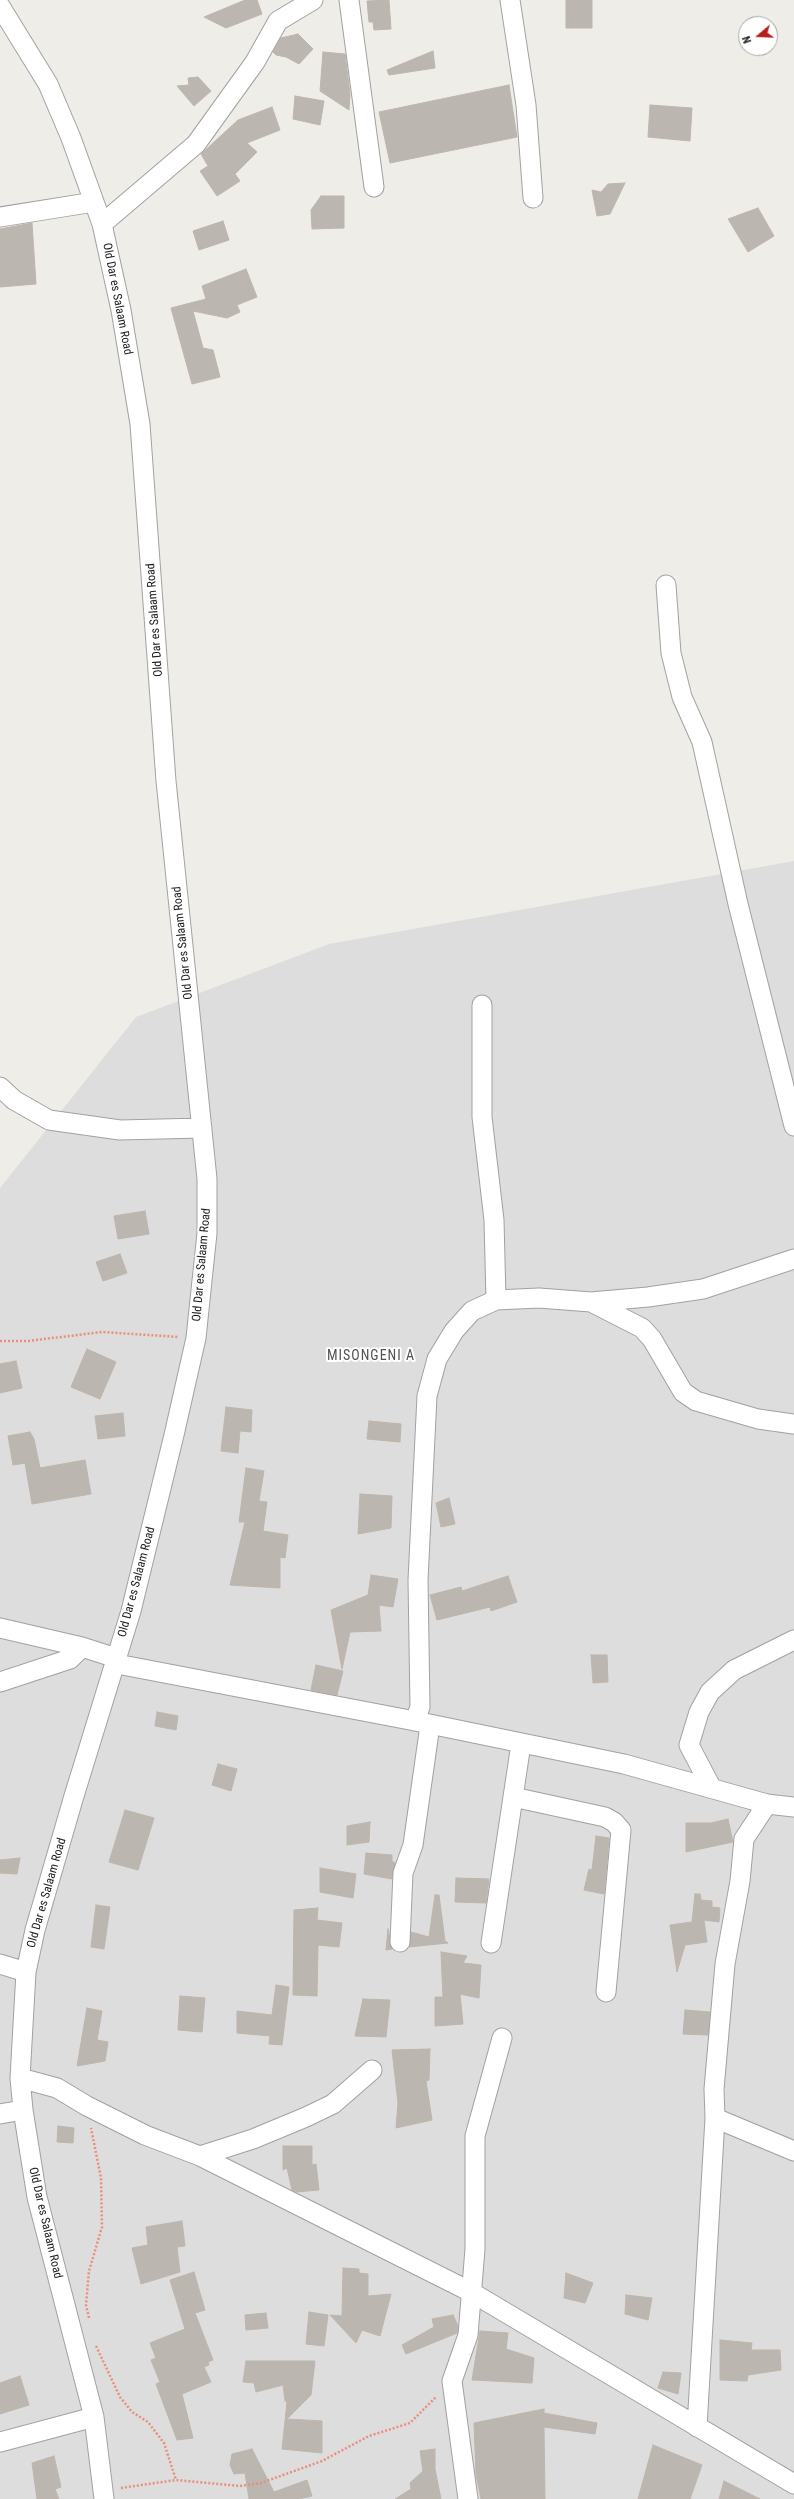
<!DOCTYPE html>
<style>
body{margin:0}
#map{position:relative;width:794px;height:2499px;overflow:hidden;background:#efede8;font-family:"Roboto Condensed",sans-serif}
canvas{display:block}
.north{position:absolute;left:738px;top:16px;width:40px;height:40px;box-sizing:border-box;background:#fff;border:1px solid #a6a6a6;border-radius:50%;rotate:251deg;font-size:11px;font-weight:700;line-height:16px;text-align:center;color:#202020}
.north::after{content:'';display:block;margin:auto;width:14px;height:18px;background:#b61f19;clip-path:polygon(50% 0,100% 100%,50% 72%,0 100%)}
</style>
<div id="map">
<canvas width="794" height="2499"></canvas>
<div class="north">N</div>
</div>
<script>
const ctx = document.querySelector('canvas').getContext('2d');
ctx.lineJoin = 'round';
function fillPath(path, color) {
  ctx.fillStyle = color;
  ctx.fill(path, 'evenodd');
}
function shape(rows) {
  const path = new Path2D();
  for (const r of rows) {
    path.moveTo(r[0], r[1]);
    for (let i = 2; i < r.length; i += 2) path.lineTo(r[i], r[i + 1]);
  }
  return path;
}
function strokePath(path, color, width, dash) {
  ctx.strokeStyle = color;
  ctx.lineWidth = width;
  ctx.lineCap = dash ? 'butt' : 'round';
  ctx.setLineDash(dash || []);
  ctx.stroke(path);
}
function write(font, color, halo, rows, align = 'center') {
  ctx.font = font + ' "Roboto Condensed",sans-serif';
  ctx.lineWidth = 4;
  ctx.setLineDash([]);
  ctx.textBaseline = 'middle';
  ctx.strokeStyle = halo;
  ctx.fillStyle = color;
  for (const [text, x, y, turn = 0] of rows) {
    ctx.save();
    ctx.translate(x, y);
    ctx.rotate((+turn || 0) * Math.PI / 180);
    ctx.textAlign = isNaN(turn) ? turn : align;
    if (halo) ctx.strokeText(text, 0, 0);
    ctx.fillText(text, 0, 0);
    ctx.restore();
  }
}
fillPath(shape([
 [794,861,794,2499,0,2499,0,1188,136,1017,329,944]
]), '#dedddd');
const building = shape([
 [245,0,257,0,262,14,226,28,204,17,245,0],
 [389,0,391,29,374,30,373,22,369,22,367,1,389,0],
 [566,0,592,0,592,28,566,28,566,0],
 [298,34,313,49,299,64,286,57,276,55,273,52,281,38,298,34],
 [433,51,435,68,389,75,387,70,433,51],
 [323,52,345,54,350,94,349,110,320,91,323,52],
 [198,77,211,91,194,106,177,86,189,85,188,78,198,77],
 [509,85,517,137,390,163,379,112,509,85],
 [295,96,324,101,320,125,293,119,295,96],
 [650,105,692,108,690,141,648,137,650,105],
 [272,107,280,130,247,143,257,152,235,174,240,181,217,196,200,171,208,166,201,154,238,120,272,107],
 [625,183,610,214,597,216,592,190,601,192,608,184,625,183],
 [321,196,344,196,344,228,312,229,311,210,321,196],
 [758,208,774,236,748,252,728,219,758,208],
 [223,221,229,240,199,250,193,231,223,221],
 [32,223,36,284,0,287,0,229,32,223],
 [246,269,257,297,237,305,240,312,227,318,193,311,203,348,213,350,220,377,192,384,171,308,206,299,202,286,246,269],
 [145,1211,149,1234,118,1239,114,1216,145,1211],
 [120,1254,127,1273,103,1281,96,1262,120,1254],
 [87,1349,116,1362,100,1399,71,1387,87,1349],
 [16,1361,22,1388,0,1393,0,1364,16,1361],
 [226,1407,252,1410,251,1432,240,1431,238,1453,221,1451,226,1407],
 [123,1413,125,1436,98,1439,95,1416,123,1413],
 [369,1421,401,1424,400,1442,367,1439,369,1421],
 [30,1432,34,1439,40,1468,85,1460,91,1494,32,1504,25,1463,13,1465,8,1436,30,1432],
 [246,1468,264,1471,259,1501,267,1502,263,1531,288,1535,285,1558,280,1557,280,1588,230,1585,245,1522,239,1522,246,1468],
 [360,1494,392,1496,391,1528,358,1534,360,1494],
 [449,1498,455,1524,441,1527,436,1503,449,1498],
 [371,1575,398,1579,393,1607,379,1605,381,1631,350,1632,342,1669,331,1610,368,1595,371,1575],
 [508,1576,517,1602,491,1611,490,1607,437,1620,430,1595,461,1587,462,1591,508,1576],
 [591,1655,607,1655,608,1682,593,1683,591,1655],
 [316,1665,343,1671,337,1695,311,1690,316,1665],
 [157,1712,178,1716,176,1730,155,1726,157,1712],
 [218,1764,237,1769,231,1791,212,1785,218,1764],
 [125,1810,154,1818,138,1870,109,1862,125,1810],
 [728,1819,733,1842,686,1852,686,1823,711,1823,728,1819],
 [370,1822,369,1842,347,1845,347,1826,370,1822],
 [596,1836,609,1838,604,1894,584,1890,589,1869,592,1870,596,1836],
 [366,1853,392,1855,392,1861,395,1863,392,1879,364,1874,366,1853],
 [20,1858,17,1874,0,1873,0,1860,20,1858],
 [320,1868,356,1874,353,1898,320,1892,320,1868],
 [456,1878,489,1879,486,1903,455,1902,456,1878],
 [695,1894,700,1894,701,1900,712,1901,712,1907,720,1908,719,1922,704,1920,707,1942,685,1945,677,1972,670,1925,692,1922,695,1894],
 [435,1895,439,1895,445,1941,448,1943,409,1947,411,1932,429,1937,435,1895],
 [96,1905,110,1907,104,1949,91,1947,96,1905],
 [318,1908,317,1920,342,1923,339,1947,318,1945,317,1996,293,1995,294,1910,318,1908],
 [388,1929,392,1949,386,1950,388,1929],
 [441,1952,467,1956,463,1963,481,1965,479,1998,460,1994,463,2024,435,2026,435,1997,443,1997,441,1952],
 [276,1985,289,1987,282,2045,269,2044,270,2036,237,2033,237,2011,272,2015,276,1985],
 [180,1996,205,1998,202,2032,178,2030,180,1996],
 [363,1999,390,2000,386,2037,355,2036,363,1999],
 [87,2008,102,2011,97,2040,108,2042,105,2061,77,2066,87,2008],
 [685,2010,710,2012,708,2035,683,2034,685,2010],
 [430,2049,429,2080,426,2081,432,2120,396,2128,398,2103,392,2050,430,2049],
 [58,2126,74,2128,73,2143,57,2142,58,2126],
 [283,2146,312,2146,312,2165,316,2164,319,2190,296,2192,292,2190,287,2168,283,2170,283,2146],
 [182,2221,185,2246,177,2247,180,2272,141,2284,132,2248,148,2245,146,2227,182,2221],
 [343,2268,359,2269,359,2273,368,2274,368,2296,391,2294,380,2336,362,2330,356,2343,330,2315,342,2316,343,2268],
 [194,2272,205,2310,195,2313,213,2360,208,2362,209,2365,204,2367,211,2382,182,2394,193,2438,177,2440,156,2384,160,2382,151,2360,156,2358,150,2343,185,2329,170,2280,194,2272],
 [566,2273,593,2283,585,2303,564,2298,566,2273],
 [626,2295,652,2298,648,2320,625,2314,626,2295],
 [309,2312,328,2315,324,2346,306,2344,309,2312],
 [266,2313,268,2328,246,2330,245,2315,266,2313],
 [453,2315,458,2326,457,2333,406,2354,402,2345,434,2327,432,2319,453,2315],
 [480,2331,508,2333,506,2349,534,2358,532,2383,472,2380,480,2331],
 [720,2340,752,2343,751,2350,780,2350,781,2370,748,2375,747,2381,720,2380,720,2340],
 [246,2361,315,2361,311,2395,287,2419,322,2421,322,2453,282,2449,287,2402,285,2401,283,2385,256,2392,254,2383,243,2382,246,2361],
 [663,2372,681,2373,678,2394,658,2388,663,2372],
 [20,2376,29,2405,0,2414,0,2383,20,2376],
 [544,2409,544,2413,597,2423,595,2434,544,2427,545,2499,481,2499,476,2474,474,2423,544,2409],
 [653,2445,702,2465,690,2499,638,2499,653,2445],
 [252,2449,274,2492,307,2480,312,2496,299,2499,249,2499,245,2473,234,2474,230,2465,232,2454,252,2449],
 [435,2449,435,2469,441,2499,395,2499,411,2489,410,2483,423,2471,420,2451,435,2449],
 [54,2456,61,2487,55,2489,59,2499,37,2499,32,2463,54,2456],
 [724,2481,760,2499,719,2499,724,2481]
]);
fillPath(building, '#bcb6b1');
strokePath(building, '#bfb5ac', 1);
const minor = shape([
 [349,0,374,187],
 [510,0,526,105,533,198],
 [0,6,48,84,71,138,102,224,121,310,140,424,166,781,207,1179,207,1233,196,1338,174,1435,131,1611,74,1796,35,1930,26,1972,20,2078,23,2110,37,2197,94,2417,104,2499],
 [0,217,94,202],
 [102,224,196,144,255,62,278,21,313,0],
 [666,585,671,653,682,697,702,742,738,904,794,1126],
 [482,1005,482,1117,494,1220,496,1300],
 [0,1087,14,1100,49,1120,120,1130,202,1128],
 [591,1302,642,1328,652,1339,683,1392,696,1401,758,1419,794,1424],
 [0,1628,82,1647,116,1658],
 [117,1664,415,1721,624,1764,767,1804,794,1807],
 [0,1682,70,1659,82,1647],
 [415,1721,420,1707,418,1580,427,1396,437,1359,454,1331,472,1311,496,1300,539,1298,591,1302,648,1297,703,1289,794,1259],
 [711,1787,689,1745,699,1712,710,1692,734,1670,794,1640],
 [513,1797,605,1817,614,1822,621,1830,606,1992],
 [400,1942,403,1873,413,1845,430,1725],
 [491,1943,521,1744],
 [0,1964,26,1972],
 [20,2078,57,2088,87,2106,145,2135,200,2156,471,2292,794,2484],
 [0,2114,23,2110],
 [715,2118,794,2151],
 [200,2156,253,2139,306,2117,333,2104,372,2070],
 [697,2427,715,2118,714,2089,725,1964,740,1881,744,1839,767,1804],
 [0,2442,94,2417],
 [468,2499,452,2381,468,2335,475,2249,475,2136,502,2038]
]);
strokePath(minor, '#a1a1a1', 21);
strokePath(shape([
 [0,1341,28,1341,102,1332,179,1337],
 [89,2318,86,2305,89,2271,102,2227,101,2178,91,2128],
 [96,2346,120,2397,132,2412,148,2422,164,2443,176,2480],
 [121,2488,176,2480,240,2486,261,2483,322,2461,369,2436,410,2423,436,2397]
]), '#e98e7f', 2.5, [2, 2]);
strokePath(minor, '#fff', 19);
write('12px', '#202020', '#fff', [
 ["Old Dar es Salaam Road",117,299,79],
 ["Old Dar es Salaam Road",155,620,-94],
 ["Old Dar es Salaam Road",183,943,-96],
 ["Old Dar es Salaam Road",202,1265,-85],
 ["Old Dar es Salaam Road",137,1582,-75],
 ["Old Dar es Salaam Road",47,1893,-74],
 ["Old Dar es Salaam Road",45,2223,77]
]);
ctx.letterSpacing = '1px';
write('14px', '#535353', '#fff', [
 ["MISONGENI A",371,1356]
]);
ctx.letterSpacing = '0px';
</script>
